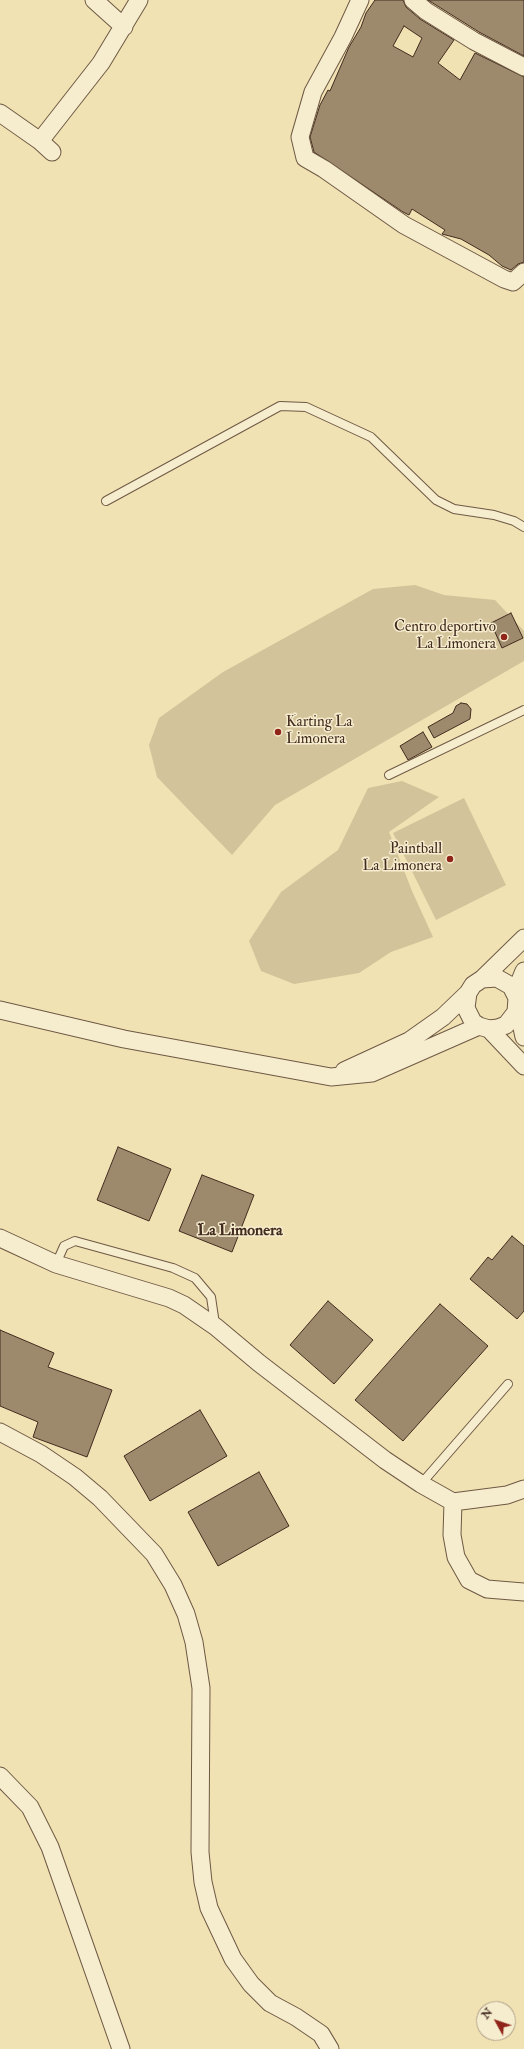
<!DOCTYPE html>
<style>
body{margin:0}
#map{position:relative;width:524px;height:2049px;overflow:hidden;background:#f1e2b3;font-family:"IM FELL Double Pica",serif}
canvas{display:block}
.north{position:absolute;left:476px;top:2001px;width:40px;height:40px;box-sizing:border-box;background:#f6ecce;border:1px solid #ae9f88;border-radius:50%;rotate:310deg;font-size:11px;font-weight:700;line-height:16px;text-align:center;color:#422b1f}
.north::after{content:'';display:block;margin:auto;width:14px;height:18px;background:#8f2418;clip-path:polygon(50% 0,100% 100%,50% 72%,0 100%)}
</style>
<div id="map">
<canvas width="524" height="2049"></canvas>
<div class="north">N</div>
</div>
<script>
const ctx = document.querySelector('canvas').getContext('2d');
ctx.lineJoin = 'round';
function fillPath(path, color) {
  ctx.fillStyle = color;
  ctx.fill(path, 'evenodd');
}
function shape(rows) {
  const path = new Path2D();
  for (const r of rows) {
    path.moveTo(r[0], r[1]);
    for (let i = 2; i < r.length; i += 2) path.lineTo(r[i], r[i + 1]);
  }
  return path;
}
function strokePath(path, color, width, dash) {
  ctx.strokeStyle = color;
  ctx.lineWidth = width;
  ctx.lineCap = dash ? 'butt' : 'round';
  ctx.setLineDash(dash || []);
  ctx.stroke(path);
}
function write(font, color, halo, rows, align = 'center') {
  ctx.font = font + ' "IM FELL Double Pica",serif';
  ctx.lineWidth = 3;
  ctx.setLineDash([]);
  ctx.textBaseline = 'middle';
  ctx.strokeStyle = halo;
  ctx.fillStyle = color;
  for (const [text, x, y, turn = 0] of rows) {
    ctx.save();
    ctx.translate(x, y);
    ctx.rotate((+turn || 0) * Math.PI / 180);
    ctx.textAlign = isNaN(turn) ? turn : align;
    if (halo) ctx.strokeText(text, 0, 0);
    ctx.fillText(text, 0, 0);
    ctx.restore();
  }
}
fillPath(shape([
 [415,585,444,595,495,600,524,631,524,661,275,805,232,855,157,777,149,745,159,718,223,672,373,589],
 [402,781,439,797,389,832,412,891,433,937,391,952,359,973,294,984,261,971,249,941,281,892,338,850,368,788],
 [464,798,506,885,436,920,393,833]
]), '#d3c39a');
const building = shape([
 [375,0,403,0,406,7,420,19,454,40,438,63,460,80,475,53,524,77,524,262,518,264,511,270,502,266,489,255,461,239,442,234,445,230,412,209,409,215,403,212,314,152,310,137,320,105,328,90,330,91,349,47,361,27,366,13,375,0],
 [404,26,422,38,413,57,393,46,404,26],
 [428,0,524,0,524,56,479,32,428,0],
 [511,613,523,638,502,648,491,623,511,613],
 [461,703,467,704,471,709,470,719,434,738,428,727,453,713,456,706,461,703],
 [423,732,432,747,408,760,400,746,423,732],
 [118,1147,171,1169,149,1221,97,1200,118,1147],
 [202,1175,254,1195,232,1252,179,1231,202,1175],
 [512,1236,524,1246,524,1311,517,1319,470,1279,488,1257,492,1260,512,1236],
 [328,1301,373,1340,334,1384,290,1345,328,1301],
 [440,1304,488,1346,403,1441,355,1400,440,1304],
 [0,1330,54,1353,48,1367,112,1390,87,1457,33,1437,38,1422,0,1406,0,1330],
 [200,1410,227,1456,150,1501,124,1456,200,1410],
 [259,1472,289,1526,218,1566,188,1512,259,1472]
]);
fillPath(building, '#9d8a6c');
strokePath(building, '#422b1f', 1);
const service = shape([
 [106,501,280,406,306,407,371,437,436,500,454,509,494,515,514,521,524,527],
 [389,775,524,710],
 [56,1264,64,1246,75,1241,173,1268,195,1278,211,1297,215,1324],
 [421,1484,508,1384]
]);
const minor = shape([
 [94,0,124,27],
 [360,0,343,37,313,92,300,137,305,158,324,169,404,225,504,279,513,282,524,272],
 [413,0,426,11,474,41,524,67],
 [0,113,40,141],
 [52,152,40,141,101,63,139,0],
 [482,979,524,938],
 [515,993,524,971],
 [517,1004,524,1037],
 [0,1010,124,1039,331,1077,372,1073,479,1026],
 [489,1029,524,1066],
 [344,1071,409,1041,443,1017,468,993,473,985,482,979,497,978,511,986,517,998,516,1012,506,1025,498,1028,489,1029,479,1026,473,1022,466,1008,468,993],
 [0,1238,56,1264,169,1298,184,1305,216,1327,259,1363,385,1460,421,1484,453,1502,507,1495,524,1489],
 [0,1432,41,1454,75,1477,100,1498,154,1554,173,1585,186,1614,194,1642,201,1688,200,1852,203,1882,209,1908,233,1959,251,1984,270,2003,296,2017,321,2034,330,2049],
 [453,1502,452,1535,456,1557,469,1580,487,1589,524,1592],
 [0,1776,30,1807,50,1847,121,2049]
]);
strokePath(service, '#6e5944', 10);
strokePath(minor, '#6e5944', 19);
strokePath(service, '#f6ecce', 8);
strokePath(minor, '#f6ecce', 17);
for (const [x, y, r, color] of [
 [504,637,4,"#8f2418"],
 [278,732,4,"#8f2418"],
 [450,859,4,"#8f2418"]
]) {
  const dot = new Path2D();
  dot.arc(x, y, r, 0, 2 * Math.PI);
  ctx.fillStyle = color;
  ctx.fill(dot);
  strokePath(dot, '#f6ecce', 1.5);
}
write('15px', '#422b1f', '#f6ecce', [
 ["Centro deportivo",496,628],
 ["La Limonera",496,645],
 ["Karting La",286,723,"left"],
 ["Limonera",286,740,"left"],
 ["Paintball",442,850],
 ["La Limonera",442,867]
], 'right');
write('bold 16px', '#422b1f', '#f6ecce', [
 ["La Limonera",240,1232]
]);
</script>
